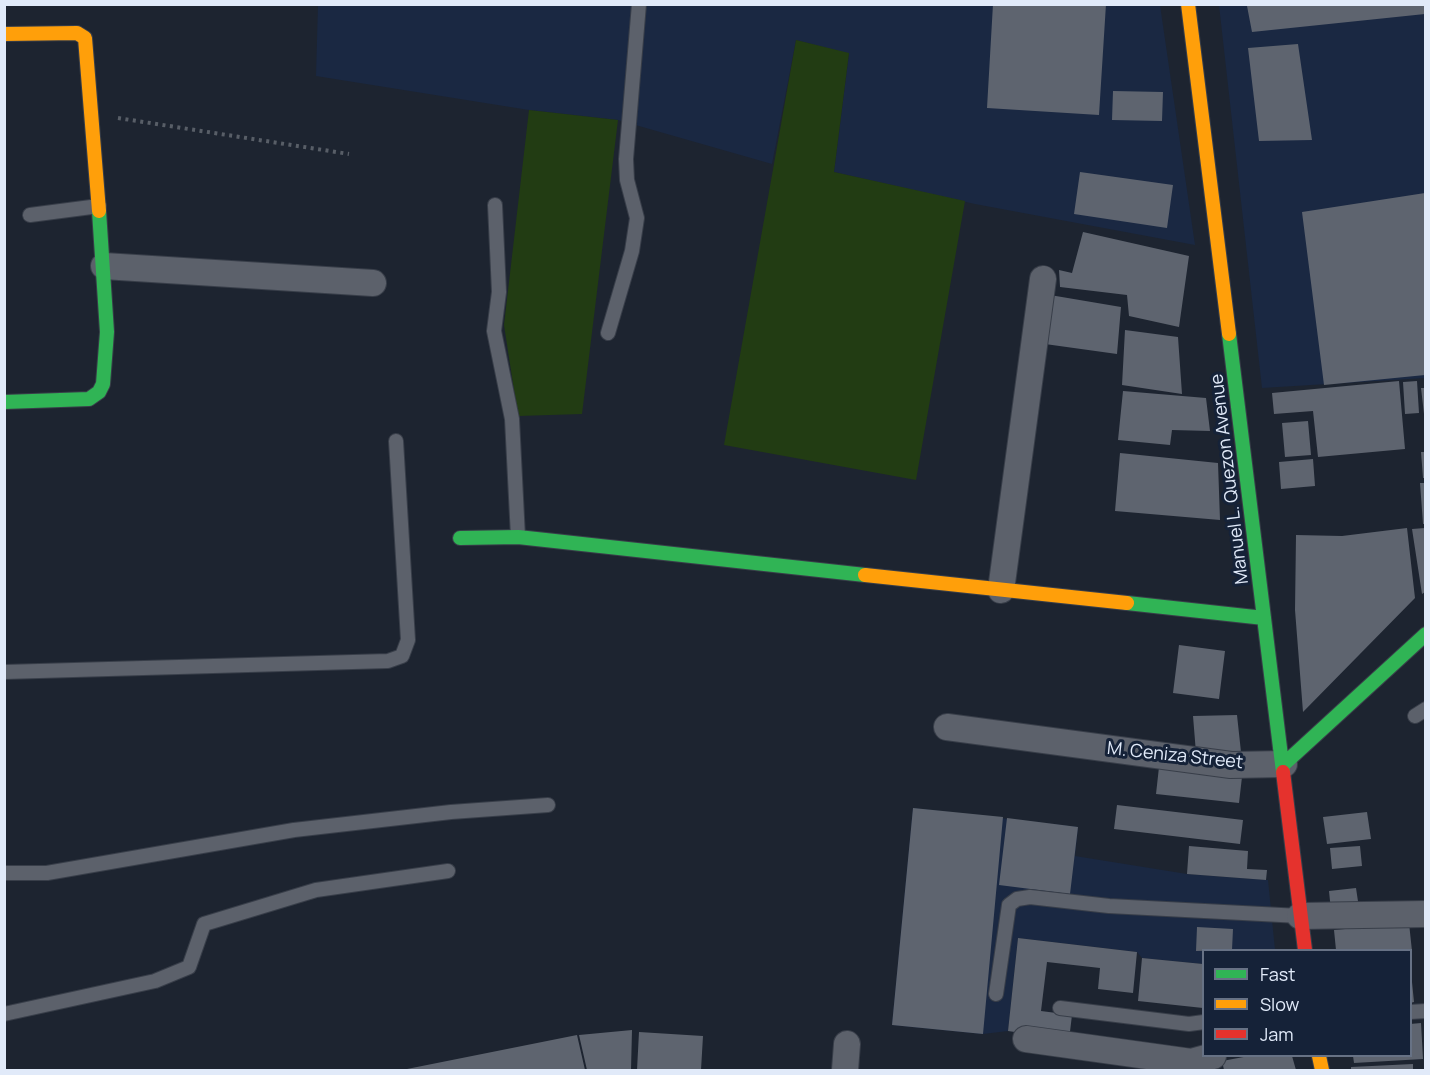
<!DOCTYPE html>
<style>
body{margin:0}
#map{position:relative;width:1430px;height:1075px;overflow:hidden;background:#1d2430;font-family:Manrope,sans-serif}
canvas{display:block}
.frame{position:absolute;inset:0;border:6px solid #e1eaf9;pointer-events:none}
.legend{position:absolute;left:1202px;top:949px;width:210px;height:108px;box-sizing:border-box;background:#152238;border:2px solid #677285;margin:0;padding:8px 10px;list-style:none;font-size:18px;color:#e1eaf9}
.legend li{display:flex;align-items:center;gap:12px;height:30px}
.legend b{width:30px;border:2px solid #677285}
</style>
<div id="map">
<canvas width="1430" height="1075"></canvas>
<div class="frame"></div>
<ul class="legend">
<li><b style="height:8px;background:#30b455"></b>Fast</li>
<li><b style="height:8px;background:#ff9f0a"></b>Slow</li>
<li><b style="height:8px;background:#e5322d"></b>Jam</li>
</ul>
</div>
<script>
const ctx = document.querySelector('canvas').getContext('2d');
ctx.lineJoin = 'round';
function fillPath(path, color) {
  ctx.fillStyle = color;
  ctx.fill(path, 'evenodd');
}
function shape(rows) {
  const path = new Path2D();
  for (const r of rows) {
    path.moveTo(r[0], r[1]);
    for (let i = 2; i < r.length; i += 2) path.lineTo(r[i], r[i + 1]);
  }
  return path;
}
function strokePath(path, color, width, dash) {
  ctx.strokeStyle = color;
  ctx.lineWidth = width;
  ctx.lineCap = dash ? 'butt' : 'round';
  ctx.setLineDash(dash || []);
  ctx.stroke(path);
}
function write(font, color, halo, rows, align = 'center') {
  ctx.font = font + ' Manrope,sans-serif';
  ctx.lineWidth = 6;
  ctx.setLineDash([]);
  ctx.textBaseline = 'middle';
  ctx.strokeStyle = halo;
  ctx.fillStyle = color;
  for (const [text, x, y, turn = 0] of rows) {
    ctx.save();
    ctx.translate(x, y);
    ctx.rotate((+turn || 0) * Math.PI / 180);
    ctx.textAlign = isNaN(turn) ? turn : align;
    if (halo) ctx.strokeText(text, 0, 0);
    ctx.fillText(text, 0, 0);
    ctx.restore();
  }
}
fillPath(shape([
 [318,5,1160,5,1195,245,975,204,834,172,849,54,796,40,772,164,618,120,529,110,316,76],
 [1219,5,1425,5,1425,378,1262,388],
 [913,808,1078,827,1075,856,1187,874,1268,880,1275,950,1204,950,1203,964,1142,958,1137,952,1018,938,1008,1031,983,1034,892,1025]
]), '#1a2842');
fillPath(shape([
 [796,40,849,53,834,172,965,201,916,480,724,445],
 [529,110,618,120,582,414,518,416,504,325]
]), '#223c13');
fillPath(shape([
 [993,4,1106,4,1099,115,987,108],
 [1270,4,1425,4,1425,14,1252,32,1247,6],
 [1298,44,1312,140,1259,141,1248,48],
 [1113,91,1163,92,1162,121,1112,120],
 [1080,172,1173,185,1167,228,1074,214],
 [1425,193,1425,375,1324,385,1302,212],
 [1083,232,1189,256,1179,327,1129,316,1127,295,1060,287,1059,270,1072,273],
 [1050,295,1121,307,1117,354,1045,344],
 [1125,330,1178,337,1182,394,1122,385],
 [1399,381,1405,449,1318,457,1313,411,1274,414,1272,393],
 [1417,381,1419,413,1405,414,1403,382],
 [1421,388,1425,388,1425,414,1424,414],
 [1123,391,1206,398,1210,431,1172,430,1170,445,1118,440],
 [1308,421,1311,455,1285,457,1282,423],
 [1421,452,1425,452,1425,478,1423,478],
 [1120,453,1218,463,1220,520,1115,511],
 [1313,459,1315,486,1281,489,1279,462],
 [1420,483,1425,483,1425,524,1423,524],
 [1407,528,1415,598,1303,712,1295,610,1296,535,1342,536],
 [1425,528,1425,592,1422,594,1412,529],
 [1179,645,1225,651,1219,699,1173,693],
 [1237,715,1241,752,1196,753,1193,716],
 [1159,767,1242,777,1239,803,1156,794],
 [1117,805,1243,820,1240,844,1114,829],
 [913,808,1003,817,983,1034,892,1025],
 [1367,812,1371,839,1327,844,1323,817],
 [1007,818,1078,827,1070,894,999,885],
 [1189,846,1248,851,1247,869,1267,870,1266,880,1187,874],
 [1360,846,1362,866,1332,869,1330,848],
 [1356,888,1359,908,1331,911,1329,891],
 [1409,923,1412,951,1336,950,1334,930],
 [1197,927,1233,929,1232,950,1196,951],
 [1018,938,1137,952,1133,993,1098,989,1100,968,1047,962,1041,1011,1072,1015,1069,1040,1008,1031],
 [1142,958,1203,964,1203,1008,1138,1001],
 [1410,982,1412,982,1414,1002,1410,1003],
 [1421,1023,1423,1059,1354,1063,1353,1056,1410,1056,1410,1024],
 [632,1030,631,1070,587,1070,579,1035],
 [639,1032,703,1036,701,1070,637,1070],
 [577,1035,585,1070,407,1070,407,1069],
 [1249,1056,1292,1056,1296,1070,1224,1070,1222,1061],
 [1413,1064,1413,1070,1351,1070,1351,1067]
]), '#5e646f');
const lane = shape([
 [495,205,499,292,494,331,512,419,518,537],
 [30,215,99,206],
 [608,333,632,251,637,218,627,180,626,159,639,4],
 [4,672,388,661,402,656,408,640,396,441],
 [1415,716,1426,709],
 [4,873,47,873,294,830,451,812,548,805],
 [996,994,1009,905,1017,899,1030,897,1109,906,1300,916],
 [1060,1008,1189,1024,1204,1022],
 [1410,1012,1426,1011],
 [4,1014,155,981,189,967,204,924,316,890,448,871]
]);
const street = shape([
 [104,266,373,283],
 [1001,590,1043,279],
 [947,727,1231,765,1284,764],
 [1300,916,1426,914],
 [1026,1039,1191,1062,1213,1056],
 [845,1070,847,1044]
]);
const fast = shape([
 [1229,334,1283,772],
 [4,402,89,399,99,392,103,384,107,332,99,211],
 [460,538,518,537,865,575],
 [1127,603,1264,618],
 [1284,764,1426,634]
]);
const slow = shape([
 [1188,4,1229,334],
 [4,34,77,33,85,38,99,211],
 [865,575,1127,603],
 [1319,1056,1322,1070]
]);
const jam = shape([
 [1283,772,1305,950]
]);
strokePath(lane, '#383e49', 16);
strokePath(street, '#383e49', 28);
strokePath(fast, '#383e49', 16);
strokePath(slow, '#383e49', 16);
strokePath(jam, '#383e49', 16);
strokePath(shape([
 [118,118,349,154]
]), '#585e67', 4, [3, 4.5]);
strokePath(lane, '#5c616b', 14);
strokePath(street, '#5c616b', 26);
strokePath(fast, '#30b455', 14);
strokePath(slow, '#ff9f0a', 14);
strokePath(jam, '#e5322d', 14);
write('18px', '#e1eaf9', '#152238', [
 ["Manuel L. Quezon Avenue",1230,479,-97],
 ["M. Ceniza Street",1175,756,6]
]);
</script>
